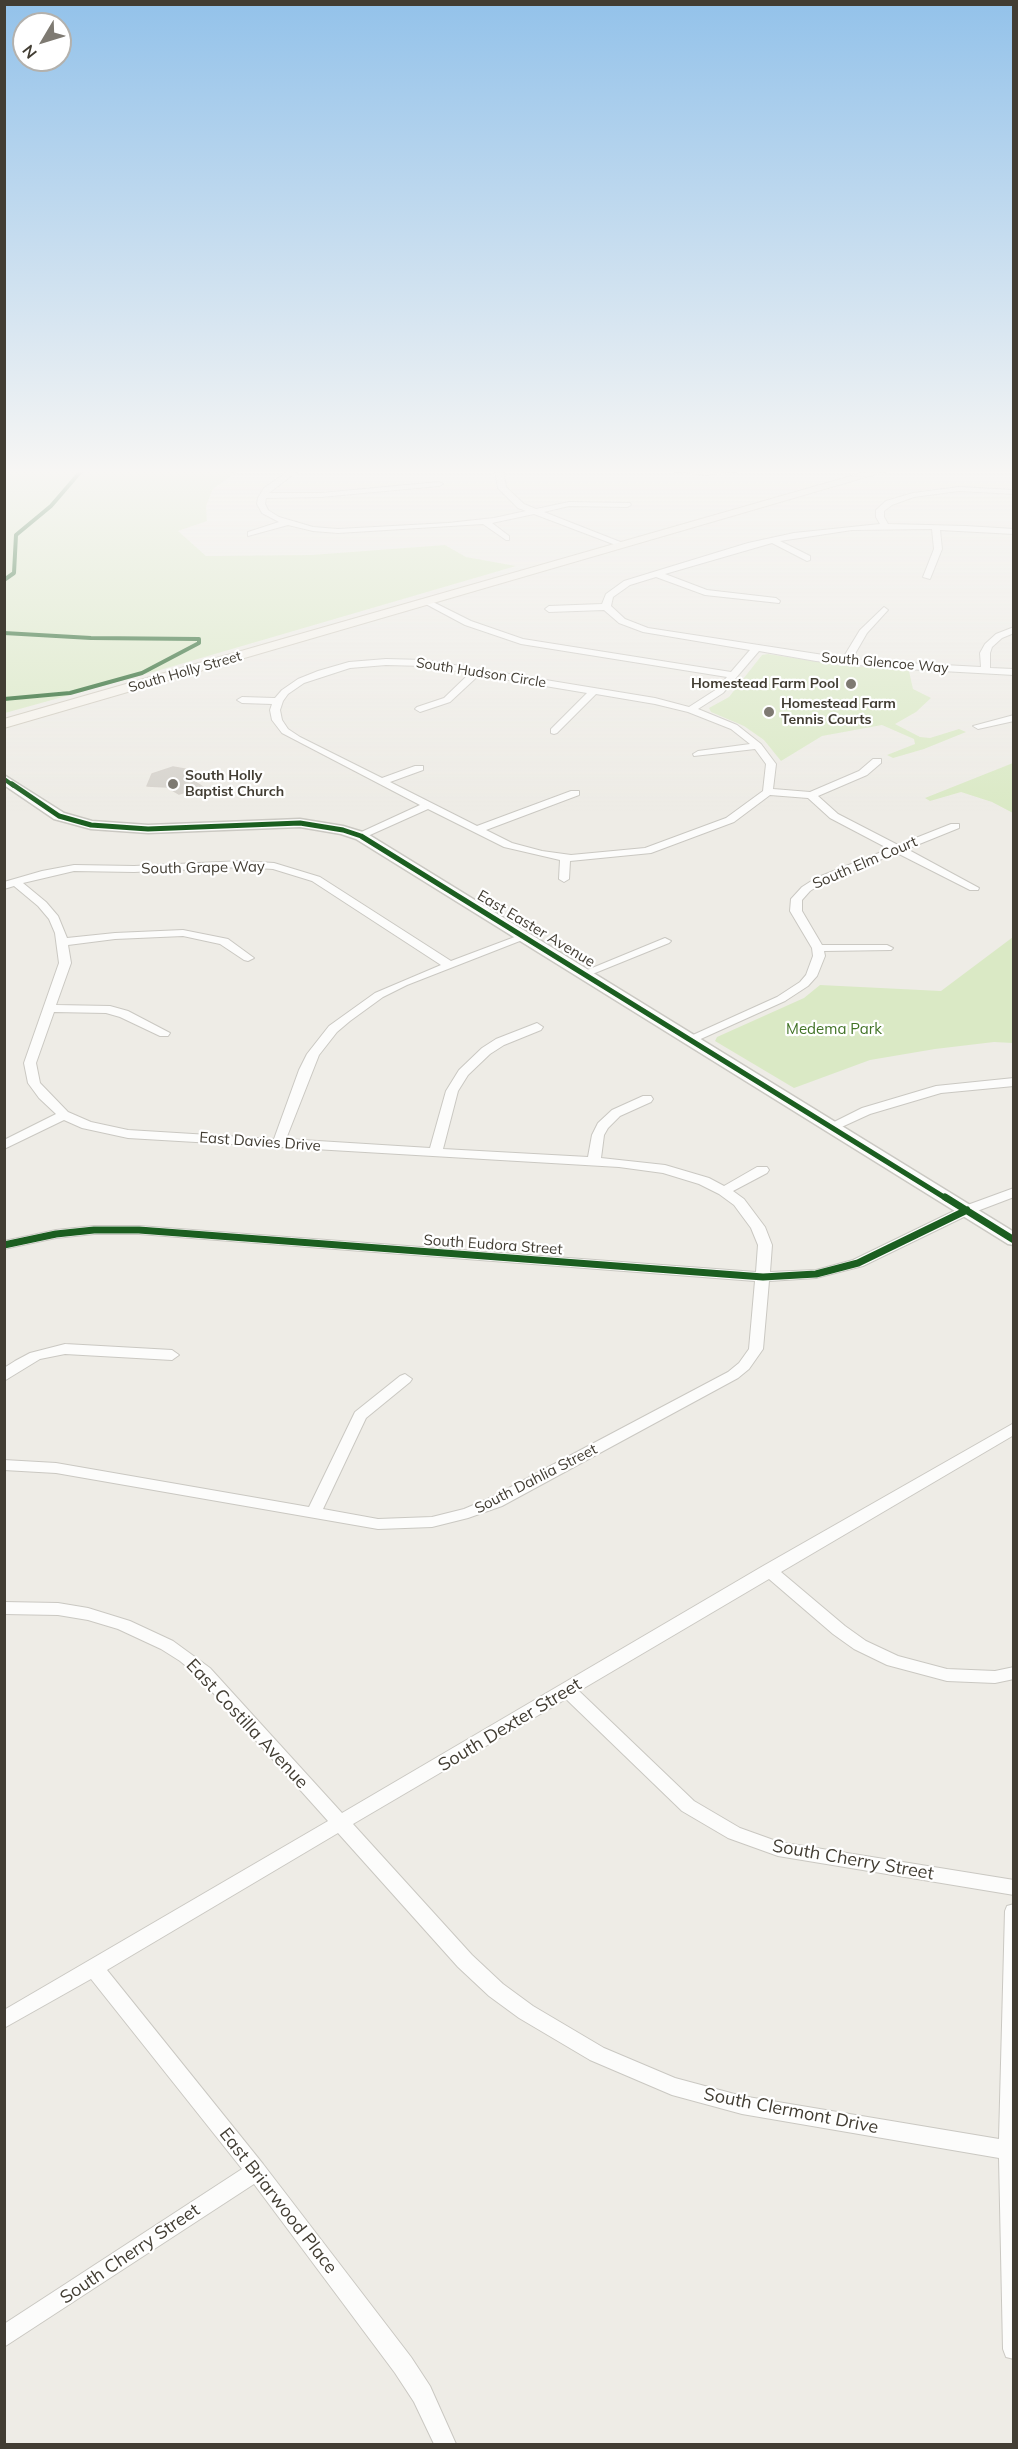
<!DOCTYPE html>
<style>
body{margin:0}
#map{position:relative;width:1018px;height:2449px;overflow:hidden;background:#eeece6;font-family:Mulish,sans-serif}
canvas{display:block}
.frame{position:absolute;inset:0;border:6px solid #423d33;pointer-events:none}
.north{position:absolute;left:12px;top:12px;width:60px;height:60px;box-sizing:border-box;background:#fff;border:2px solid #b3b1ad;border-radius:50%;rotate:232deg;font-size:16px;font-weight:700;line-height:24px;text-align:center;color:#423d33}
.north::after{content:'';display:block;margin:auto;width:21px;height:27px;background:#7e7a72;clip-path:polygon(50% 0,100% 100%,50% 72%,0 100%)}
</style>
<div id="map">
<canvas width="1018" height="2449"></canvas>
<div class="frame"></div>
<div class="north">N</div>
</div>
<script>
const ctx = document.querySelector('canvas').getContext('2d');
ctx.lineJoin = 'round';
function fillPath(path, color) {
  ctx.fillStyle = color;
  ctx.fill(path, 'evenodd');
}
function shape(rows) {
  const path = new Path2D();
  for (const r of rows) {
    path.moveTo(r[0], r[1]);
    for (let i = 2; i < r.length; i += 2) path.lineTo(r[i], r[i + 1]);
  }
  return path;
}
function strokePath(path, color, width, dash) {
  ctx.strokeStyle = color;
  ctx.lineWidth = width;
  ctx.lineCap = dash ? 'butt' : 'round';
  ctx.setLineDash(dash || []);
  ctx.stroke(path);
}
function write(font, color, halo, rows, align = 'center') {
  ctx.font = font + ' Mulish,sans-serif';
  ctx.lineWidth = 4.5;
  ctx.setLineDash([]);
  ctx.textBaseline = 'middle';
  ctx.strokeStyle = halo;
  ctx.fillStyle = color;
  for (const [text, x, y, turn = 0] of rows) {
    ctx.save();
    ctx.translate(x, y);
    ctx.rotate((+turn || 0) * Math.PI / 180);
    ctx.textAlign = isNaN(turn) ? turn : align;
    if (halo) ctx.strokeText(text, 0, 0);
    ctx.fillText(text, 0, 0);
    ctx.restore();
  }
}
fillPath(shape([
 [5,470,239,470,213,489,206,506,207,521,178,531,206,556,311,555,445,545,466,557,516,566,160,670,5,713],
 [768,654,839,665,909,671,913,689,931,698,916,712,895,724,920,737,930,738,959,729,966,732,924,749,893,758,887,755,915,744,914,739,882,725,822,736,781,761,764,740,744,726,711,712,709,708,729,697,762,655],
 [1013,763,1013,813,992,802,961,792,930,801,925,798],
 [1013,937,1013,1043,994,1042,935,1049,870,1060,794,1088,715,1041,717,1037,804,998,820,985,941,991]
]), '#dae9c5');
const building = shape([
 [173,767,196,771,194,781,203,787,179,794,167,787,147,786,152,774,173,767]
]);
fillPath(building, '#d6d3cd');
strokePath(building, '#d6d2cc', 1.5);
const minor = shape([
 [290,470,299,470,269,493,321,493,439,482,443,484,439,486,321,497,266,498,265,504,268,510,279,517,313,527,338,529,448,523,494,518,526,511,518,508,498,488,495,470,503,470,506,487,524,504,536,509,569,502,630,503,631,505,627,507,569,506,544,512,628,545,621,547,534,514,492,523,509,536,509,540,506,540,483,524,338,533,313,531,288,525,248,536,248,532,279,522,262,513,257,504,258,498,264,488,290,470],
 [663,470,707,471,748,470,707,475,663,470],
 [959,487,1014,490,1014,494,959,491,914,497,892,505,884,511,884,517,888,524,966,526,1014,529,1014,534,940,530,942,549,930,579,923,577,934,549,932,529,852,530,780,541,810,556,810,560,807,561,772,543,665,574,707,590,776,598,780,601,779,603,705,595,656,577,630,585,613,597,611,606,625,619,648,628,843,658,860,630,884,607,888,610,867,633,852,659,888,662,981,667,980,653,985,644,996,634,1014,627,1014,633,1002,638,992,647,990,653,990,668,1014,669,1014,675,888,668,816,661,759,651,723,693,698,709,737,725,761,744,776,764,773,789,810,792,859,771,873,759,881,759,881,763,867,775,818,796,838,814,898,845,951,824,959,824,959,828,907,849,979,888,978,890,970,890,897,853,824,882,810,891,802,900,802,911,822,945,887,945,893,948,891,950,824,951,825,956,817,976,808,986,785,1001,694,1042,686,1042,684,1039,777,997,800,982,806,975,813,956,812,948,790,911,791,899,802,887,816,878,889,849,830,818,808,798,770,795,734,822,651,853,570,861,569,879,564,882,559,879,560,860,504,847,428,809,361,839,356,836,357,834,420,805,282,733,272,720,270,710,272,704,242,703,237,700,242,697,275,698,282,690,298,679,318,671,349,662,386,659,424,660,655,698,689,707,717,689,727,677,521,644,465,625,422,602,429,600,471,621,523,639,731,672,750,650,643,632,619,623,604,610,549,612,545,609,549,606,602,604,606,594,624,581,748,543,794,533,880,524,876,517,876,510,886,501,913,493,959,487],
 [386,665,424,666,470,673,444,698,417,707,415,709,420,712,450,702,479,675,587,693,551,729,551,733,554,734,557,733,596,694,655,704,688,712,731,729,750,744,698,751,693,754,694,756,755,749,766,764,763,791,726,818,645,848,571,855,542,851,512,843,486,830,579,795,579,791,571,791,477,826,390,782,423,770,423,766,415,766,382,778,300,737,288,729,282,720,280,710,283,701,288,694,304,683,350,668,386,665],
 [1014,715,1014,721,978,729,973,726,1014,715],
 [242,861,274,863,320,877,451,961,520,935,528,935,530,937,407,985,383,997,350,1021,337,1032,319,1055,286,1139,430,1148,446,1091,459,1070,482,1048,496,1039,537,1023,543,1027,541,1030,504,1045,490,1054,468,1075,458,1091,443,1149,588,1157,592,1135,598,1123,612,1110,643,1096,651,1096,653,1099,651,1102,620,1116,608,1128,604,1135,601,1158,665,1165,709,1178,724,1186,757,1167,767,1167,769,1170,767,1173,733,1191,744,1199,765,1227,772,1245,770,1272,816,1270,853,1260,962,1207,1014,1188,1014,1197,972,1213,863,1266,816,1278,769,1281,763,1349,749,1369,738,1378,502,1506,468,1518,432,1527,378,1529,56,1473,4,1470,4,1460,56,1463,309,1507,355,1412,400,1376,405,1374,412,1379,410,1382,366,1418,323,1509,378,1519,432,1517,464,1509,490,1498,728,1372,739,1363,749,1349,755,1281,139,1234,94,1234,56,1238,4,1249,4,1241,56,1230,94,1226,139,1226,756,1272,758,1245,751,1228,734,1205,719,1194,699,1184,663,1173,619,1167,128,1138,82,1128,64,1120,4,1149,4,1140,56,1114,39,1098,28,1083,24,1063,59,963,55,933,49,919,38,906,14,886,4,889,4,882,42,871,74,865,134,866,242,861],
 [242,867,273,869,312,881,441,965,375,993,329,1026,307,1054,299,1070,274,1139,128,1130,91,1122,68,1112,40,1083,36,1063,54,1012,106,1013,120,1017,160,1036,168,1036,170,1033,128,1011,110,1006,56,1005,71,963,68,945,115,939,183,936,220,944,244,960,248,961,254,958,228,939,183,930,115,933,67,938,58,916,46,902,23,883,74,871,134,872,242,867],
 [665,938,671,941,669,943,590,975,582,975,580,973,665,938],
 [1014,1078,1014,1086,941,1093,870,1114,835,1130,825,1130,824,1127,862,1108,936,1086,1014,1078],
 [65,1344,172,1350,179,1355,172,1360,65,1354,40,1359,4,1381,4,1368,15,1361,30,1353,65,1344],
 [1014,1423,1014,1435,781,1572,845,1626,866,1641,898,1656,947,1669,995,1671,1014,1667,1014,1679,995,1683,947,1681,887,1665,854,1649,833,1634,769,1579,579,1691,694,1801,740,1828,779,1842,1014,1880,1014,1895,778,1856,728,1838,682,1811,566,1699,353,1824,472,1955,503,1984,533,2006,604,2048,675,2078,742,2096,999,2139,1005,1911,1007,1906,1014,1904,1014,2359,1006,2357,1003,2349,999,2158,742,2114,672,2095,590,2060,519,2018,489,1996,458,1967,338,1833,107,1970,263,2164,411,2357,430,2386,456,2444,434,2444,414,2402,395,2373,254,2184,4,2347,4,2324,242,2169,91,1979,4,2028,4,2010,328,1821,198,1676,180,1661,161,1649,118,1629,88,1620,58,1615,4,1614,4,1602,58,1603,88,1608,130,1621,173,1641,210,1668,342,1813,763,1566,1014,1423]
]);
const tertiary = shape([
 [4,775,64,813,92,821,148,825,300,819,343,826,366,833,1014,1232,1014,1245,1008,1244,356,839,341,834,300,827,148,833,91,829,54,819,4,785,4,775]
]);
const secondary = shape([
 [872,470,890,470,4,728,4,719,872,470]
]);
strokePath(minor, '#cac8c2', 2);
strokePath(tertiary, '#cac8c2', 3);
strokePath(secondary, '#cfcabe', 2);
fillPath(minor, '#fcfcfb');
fillPath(tertiary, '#fcfcfb');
fillPath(secondary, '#f6f3ec');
strokePath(shape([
 [4,580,14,573,16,535,51,506,82,470],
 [4,633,91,638,199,639,199,643,142,673,70,693,4,699],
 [4,779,14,786]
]), '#1b5e20', 4);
strokePath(shape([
 [12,784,59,816,91,825,148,829,300,823,343,830,361,836,947,1199]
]), '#1b5e20', 5);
strokePath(shape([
 [945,1197,1014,1240],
 [4,1245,56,1234,94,1230,139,1230,763,1277,816,1274,858,1263,967,1210]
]), '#1b5e20', 7);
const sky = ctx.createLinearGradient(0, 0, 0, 813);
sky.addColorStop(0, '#93c2ea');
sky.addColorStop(0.58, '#f7f6f4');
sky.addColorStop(1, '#f7f6f400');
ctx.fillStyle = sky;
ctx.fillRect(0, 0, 1018, 813);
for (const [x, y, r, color] of [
 [851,684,6,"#7e7a72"],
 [769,712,6,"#7e7a72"],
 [173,784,6,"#7e7a72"]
]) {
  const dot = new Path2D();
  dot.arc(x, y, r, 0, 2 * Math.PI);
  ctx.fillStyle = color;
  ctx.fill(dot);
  strokePath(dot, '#fff', 2);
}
write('14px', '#423d33', '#fff', [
 ["South Glencoe Way",885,663,5],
 ["South Holly Street",185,672,-16],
 ["South Hudson Circle",481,673,9]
]);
write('bold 14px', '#423d33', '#fff', [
 ["Homestead Farm Pool",839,684,"right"],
 ["Homestead Farm",781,704],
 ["Tennis Courts",781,720],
 ["South Holly",185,776],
 ["Baptist Church",185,792]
], 'left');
write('15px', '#423d33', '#fff', [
 ["South Elm Court",865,863,-23],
 ["South Grape Way",203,868,-1],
 ["East Easter Avenue",536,929,31],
 ["East Davies Drive",260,1142,4],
 ["South Eudora Street",493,1245,4],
 ["South Dahlia Street",536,1479,-27]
]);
write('15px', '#427327', '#fff', [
 ["Medema Park",834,1029]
]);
write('18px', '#423d33', '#fff', [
 ["East Costilla Avenue",247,1724,47],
 ["South Dexter Street",510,1725,-31],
 ["South Cherry Street",853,1860,10],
 ["South Clermont Drive",791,2111,11],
 ["East Briarwood Place",278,2201,52],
 ["South Cherry Street",130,2254,-34]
]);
</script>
